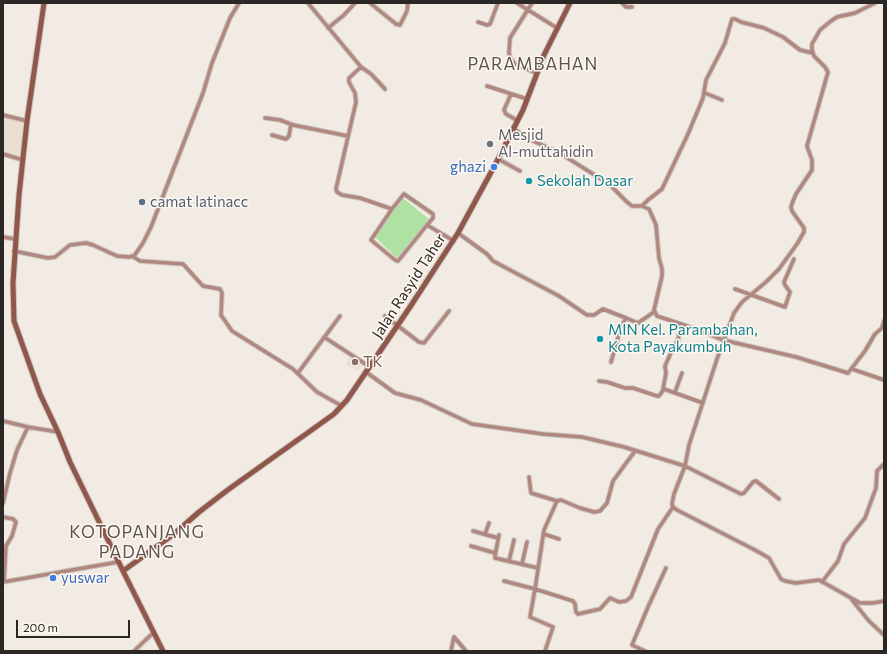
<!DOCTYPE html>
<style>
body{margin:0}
#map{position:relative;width:887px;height:654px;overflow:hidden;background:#f1ebe4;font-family:Commissioner,sans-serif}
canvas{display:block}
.frame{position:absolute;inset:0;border:4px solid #2a2725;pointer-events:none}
.scale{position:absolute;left:16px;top:620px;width:114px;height:18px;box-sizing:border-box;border:2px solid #2a2725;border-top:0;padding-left:5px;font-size:12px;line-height:14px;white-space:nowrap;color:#2a2725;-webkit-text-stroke:3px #fff8f1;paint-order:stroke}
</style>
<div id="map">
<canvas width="887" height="654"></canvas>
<div class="frame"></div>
<div class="scale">200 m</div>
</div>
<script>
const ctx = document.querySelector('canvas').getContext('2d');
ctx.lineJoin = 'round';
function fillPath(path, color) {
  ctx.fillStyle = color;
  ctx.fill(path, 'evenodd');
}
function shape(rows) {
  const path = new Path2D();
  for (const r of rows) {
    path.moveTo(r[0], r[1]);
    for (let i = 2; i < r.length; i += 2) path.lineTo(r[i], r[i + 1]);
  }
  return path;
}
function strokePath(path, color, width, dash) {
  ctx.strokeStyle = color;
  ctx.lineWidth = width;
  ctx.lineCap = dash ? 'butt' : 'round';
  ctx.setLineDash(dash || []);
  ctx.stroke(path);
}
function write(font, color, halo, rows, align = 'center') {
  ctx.font = font + ' Commissioner,sans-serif';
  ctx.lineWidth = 3;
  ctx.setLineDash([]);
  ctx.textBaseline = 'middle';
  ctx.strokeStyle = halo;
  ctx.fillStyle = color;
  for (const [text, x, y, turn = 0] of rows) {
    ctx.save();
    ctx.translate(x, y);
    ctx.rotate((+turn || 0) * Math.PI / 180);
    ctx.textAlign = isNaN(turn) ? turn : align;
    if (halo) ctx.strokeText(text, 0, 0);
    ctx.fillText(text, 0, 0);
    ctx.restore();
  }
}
fillPath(shape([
 [3,116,26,122,22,158,3,153],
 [352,354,364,359,358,371,346,364]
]), '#eaddd1');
fillPath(shape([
 [403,198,430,220,397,258,374,236]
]), '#afe2a2');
const street = shape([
 [308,3,361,67,371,74,385,89],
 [370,3,396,24,400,25,407,11,408,3],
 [517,3,557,28],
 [532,3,510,38,509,52,510,58,515,64,536,73],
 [622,3,626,7,632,7],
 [478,22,487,25,490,24,498,3],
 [328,28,344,15,355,3],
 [361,67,349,78,349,82,355,93,356,102,336,189,337,192,342,195,360,198,392,209],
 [487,86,527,99],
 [705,93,722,100],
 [511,94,504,110,506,114,518,121],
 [3,115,27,121],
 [265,118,280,120,293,125,348,136],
 [514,129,533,141,558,152,609,184,627,202,632,206,642,206,649,209,653,218,656,225,659,258,662,269,662,276,654,310,657,316,693,328,723,340,796,357,848,373,865,351,875,334,882,328,884,321],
 [272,135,286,139,289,136,291,124],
 [3,154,23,160],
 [498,159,520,171],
 [642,206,648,200,662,189,688,134,703,98,706,80,725,43,732,19,735,19,741,22,764,28,783,37,800,50,813,53],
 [427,225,398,261,395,260,371,240,392,209,404,194,433,214,433,218,427,225,454,241],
 [458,233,487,254,493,261,559,296,587,315,594,315,603,309,626,318],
 [3,237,15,239],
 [14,251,48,258,55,257,70,245,86,243,93,245,117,256,129,257,134,256,143,243,151,227,203,93,212,63,230,18,239,3],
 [132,256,140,261,183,264,203,286,220,289,222,293,221,315,232,331,293,369,317,392,342,406],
 [735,289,785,307,790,292,785,285,784,282,794,259],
 [385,316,419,342,424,343,449,311],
 [324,337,370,367],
 [611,362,621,327,626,318,638,323,654,312],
 [852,369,884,380],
 [366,372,395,393,421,400,472,424,543,434,582,437,624,447,685,466,689,445,717,359,734,313,742,302,766,282,779,269,797,244,804,232,804,228,792,211,791,207,793,201,796,194,812,170,812,160,807,146,828,72,825,67,814,56,812,50,812,44,820,30,831,21,837,17,855,13,875,3],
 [298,373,340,316],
 [599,381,607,382,625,388,633,388,657,396,659,396,664,389,703,403],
 [663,389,666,373,665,366,673,348,678,340,681,324],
 [675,392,682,373],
 [3,421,28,427],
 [635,451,613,481,607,503,600,511,594,512,580,508,561,500,557,501,544,530,535,589,573,601,575,604,576,612,578,614,600,609,610,598,619,602,626,601,631,597,658,529,673,507],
 [529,477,531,493,557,501],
 [779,499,756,481,753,482,744,493,741,494,685,466,674,494,672,504,673,507,677,510,755,550,769,558,781,579,785,581,796,583,819,580,860,603,873,603,884,601],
 [3,503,10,473,17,450,28,427,58,432],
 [3,517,13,519,16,522,12,536,6,546,4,581],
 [473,531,498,538],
 [485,534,489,523],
 [544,534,559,539],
 [499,535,495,556,495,558,538,568],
 [471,546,495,553],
 [509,561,514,540],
 [522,564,527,542],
 [504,581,535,589,530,617,553,627,545,651],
 [3,582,118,562],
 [822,582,838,561,844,544,865,518,876,488,877,471,884,464],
 [852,600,869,621,884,635],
 [134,651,154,632],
 [451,651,454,637,466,651],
 [645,651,632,645,648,607,666,568]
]);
const secondary = shape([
 [44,3,27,121,19,195,13,283,14,321,40,394,58,432,70,462,123,571,174,534,199,512,229,489,334,414,347,400,410,307,458,233,495,165,523,110,544,55,570,3],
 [123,571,163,651]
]);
strokePath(street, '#cdc8c2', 5.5);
strokePath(secondary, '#cdc8c2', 7);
strokePath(street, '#b1887f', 3.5);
strokePath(secondary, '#91574b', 5);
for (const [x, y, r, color] of [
 [490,144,4,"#6b7280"],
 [494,167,4,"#3f7fe0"],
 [529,181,4,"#0f9aa8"],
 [142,202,4,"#5c6f8a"],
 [600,339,4,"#0f9aa8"],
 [355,362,4,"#8d6e63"],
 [53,578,4,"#3f7fe0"]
]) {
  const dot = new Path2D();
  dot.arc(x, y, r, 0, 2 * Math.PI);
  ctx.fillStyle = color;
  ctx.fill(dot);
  strokePath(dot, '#fff8f1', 1.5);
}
write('15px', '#5b616d', '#fff8f1', [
 ["Mesjid",498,135],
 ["Al-muttahidin",498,152]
], 'left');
write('15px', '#366cbe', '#fff8f1', [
 ["ghazi",486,167],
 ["yuswar",61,578,"left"]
], 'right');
write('15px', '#0d838f', '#fff8f1', [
 ["Sekolah Dasar",537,181],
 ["MIN Kel. Parambahan,",608,330],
 ["Kota Payakumbuh",608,347]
], 'left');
write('15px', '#4e5e75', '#fff8f1', [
 ["camat latinacc",150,202]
], 'left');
write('15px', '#2a2725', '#fff8f1', [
 ["Jalan Rasyid Taher",409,286,-57]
]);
write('15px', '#785e54', '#fff8f1', [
 ["TK",363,362]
], 'left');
ctx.letterSpacing = '1px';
write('17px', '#5a554f', '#fff8f1', [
 ["PARAMBAHAN",533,64],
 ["KOTOPANJANG",137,532],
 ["PADANG",137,552]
]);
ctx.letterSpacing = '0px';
</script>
